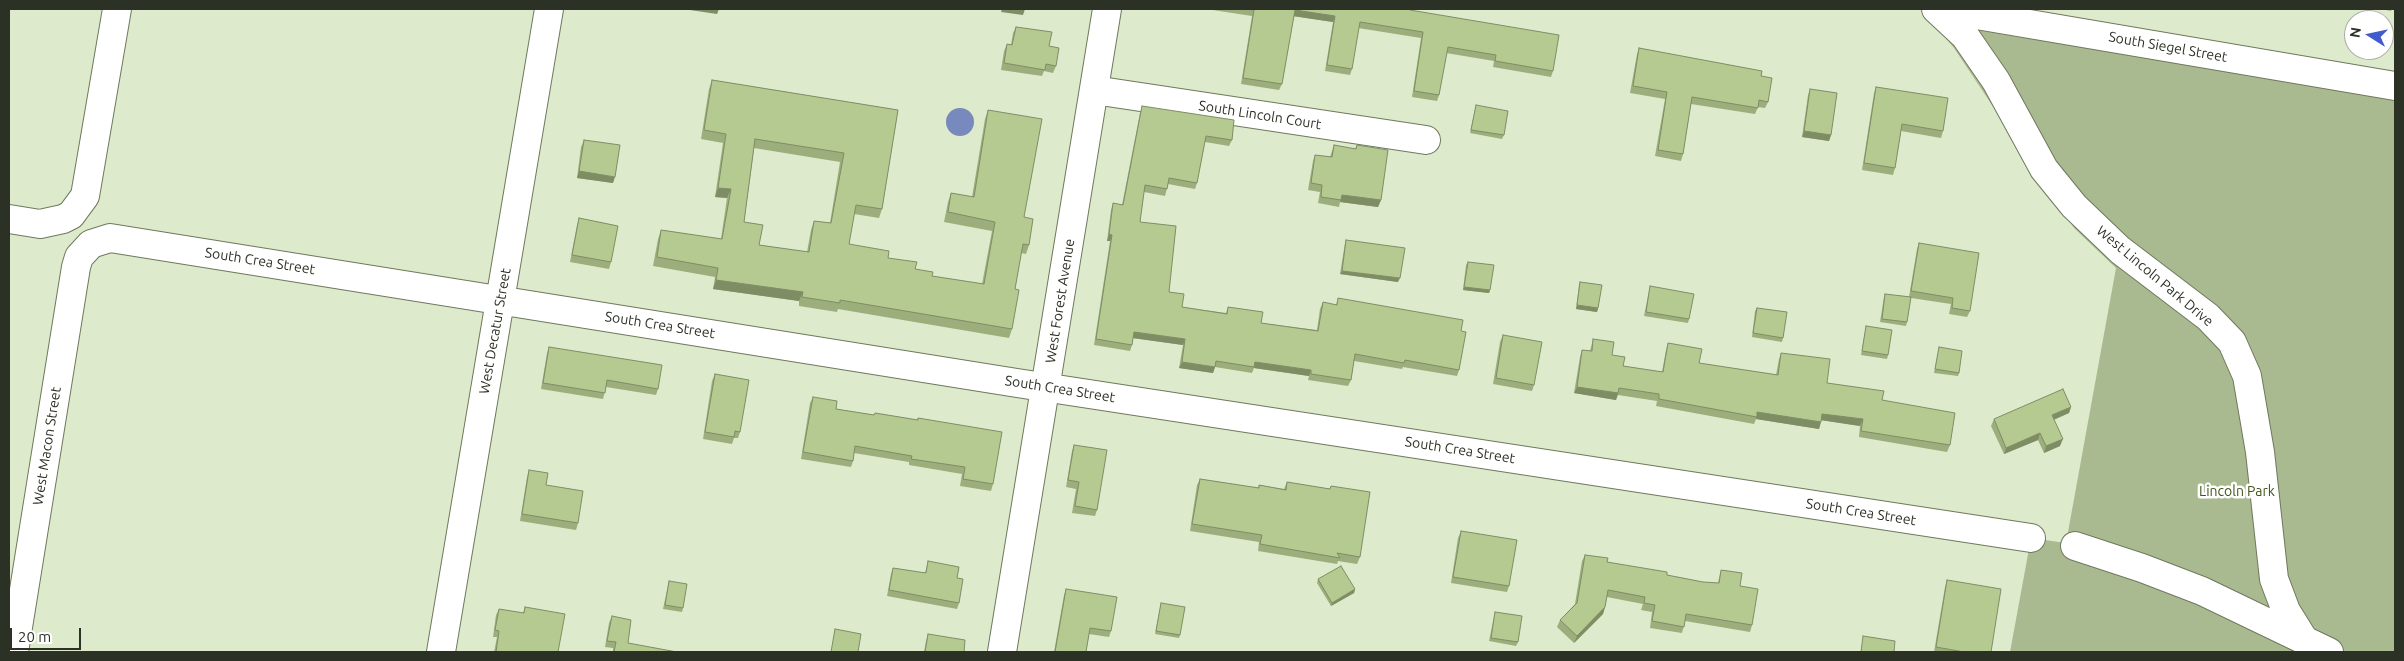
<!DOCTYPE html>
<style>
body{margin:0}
#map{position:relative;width:2404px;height:661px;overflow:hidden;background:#deeacc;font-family:Ubuntu,sans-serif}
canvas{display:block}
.frame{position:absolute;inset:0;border:10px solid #2c3125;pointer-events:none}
.north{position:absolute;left:2344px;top:10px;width:50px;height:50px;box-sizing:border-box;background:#fff;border:1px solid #abada8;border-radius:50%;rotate:280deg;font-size:14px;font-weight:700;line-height:20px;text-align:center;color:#2c3125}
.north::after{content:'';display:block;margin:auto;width:18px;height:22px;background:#405bce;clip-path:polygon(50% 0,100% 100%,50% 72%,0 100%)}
.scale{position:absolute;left:10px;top:628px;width:71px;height:22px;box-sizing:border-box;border:2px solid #2c3125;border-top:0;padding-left:6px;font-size:15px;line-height:18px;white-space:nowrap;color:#2c3125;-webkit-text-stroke:4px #fff;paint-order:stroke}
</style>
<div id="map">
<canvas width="2404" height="661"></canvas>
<div class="frame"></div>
<div class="north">N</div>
<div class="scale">20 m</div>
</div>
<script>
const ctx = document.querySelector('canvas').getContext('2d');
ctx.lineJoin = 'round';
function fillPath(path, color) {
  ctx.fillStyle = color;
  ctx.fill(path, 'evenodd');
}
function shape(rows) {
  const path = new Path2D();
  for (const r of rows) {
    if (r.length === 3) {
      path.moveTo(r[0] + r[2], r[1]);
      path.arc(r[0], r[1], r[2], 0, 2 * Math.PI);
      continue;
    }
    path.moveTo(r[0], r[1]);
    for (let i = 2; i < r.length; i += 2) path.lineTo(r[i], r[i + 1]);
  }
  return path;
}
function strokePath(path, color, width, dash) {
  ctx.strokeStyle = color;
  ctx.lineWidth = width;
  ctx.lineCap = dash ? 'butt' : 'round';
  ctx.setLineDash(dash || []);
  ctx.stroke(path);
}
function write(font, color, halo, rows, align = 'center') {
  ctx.font = font + ' Ubuntu,sans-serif';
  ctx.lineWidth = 5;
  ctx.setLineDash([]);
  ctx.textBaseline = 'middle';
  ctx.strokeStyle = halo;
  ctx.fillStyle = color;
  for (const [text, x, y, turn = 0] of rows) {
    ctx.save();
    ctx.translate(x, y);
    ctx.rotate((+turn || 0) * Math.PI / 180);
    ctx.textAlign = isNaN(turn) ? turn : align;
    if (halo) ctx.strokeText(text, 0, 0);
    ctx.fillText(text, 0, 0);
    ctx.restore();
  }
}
fillPath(shape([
 [1933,23,2395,98,2395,652,2010,652,2031,538,2066,543,2116,268,2074,228,1954,48]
]), '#aaba90');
fillPath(shape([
 [960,122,14]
]), '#7789bd');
const minor = shape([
 [1936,9,1965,36,1996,81,2044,169,2074,206,2120,250,2208,317,2232,342,2247,376,2260,452,2274,579,2286,611,2304,640,2329,652],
 [1941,9,2395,86],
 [1094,90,1426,140],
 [9,219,40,224,63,219,71,215,85,196,117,9],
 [2075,546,2142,568,2202,591,2304,640],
 [14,652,76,267,79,257,91,244,110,238,1017,383,2031,538],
 [441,652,549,9],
 [1002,652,1107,9]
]);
strokePath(minor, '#6f795e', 30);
strokePath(minor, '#fff', 28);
fillPath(shape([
 [1206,9,1410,9,1410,10,1553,71,1551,77,1493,67,1494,61,1446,53,1439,95,1437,101,1412,97,1421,38,1358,28,1352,69,1350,75,1325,71,1333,22,1294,16,1282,84,1279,90,1241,84,1252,16],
 [2380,9,2392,9,2391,11],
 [1016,27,1049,46,1056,66,1053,73,1044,71,1042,76,1001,70,1004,51,1007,44,1011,45,1013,33],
 [1639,48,1761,76,1768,102,1765,108,1758,107,1755,114,1691,104,1683,154,1681,161,1655,156,1665,99,1630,93,1637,54],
 [712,80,898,110,882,209,879,218,854,214,849,244,888,258,932,276,982,284,992,231,944,222,948,202,951,193,972,197,985,119,988,110,1024,217,1029,245,1026,254,1021,253,1015,289,1012,329,1009,338,838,309,837,312,799,306,799,301,713,289,715,277,653,266,658,239,661,230,721,239,727,198,715,197,723,143,701,139,709,89],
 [754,148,840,162,830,223,814,221,811,230,807,252,759,245,744,222],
 [1876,87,1943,131,1941,138,1901,131,1895,168,1893,175,1862,170,1874,93],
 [1810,89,1831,135,1829,141,1802,137,1808,95],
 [1476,105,1504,135,1502,139,1470,133],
 [1142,106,1232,140,1229,146,1205,142,1197,183,1195,189,1168,184,1165,196,1144,192,1140,222,1169,292,1182,307,1226,313,1228,307,1261,323,1317,330,1320,309,1323,302,1336,305,1338,298,1461,331,1459,370,1457,376,1403,367,1402,369,1354,361,1351,380,1348,386,1308,380,1309,376,1254,368,1252,373,1215,367,1213,373,1179,368,1183,345,1133,338,1132,345,1130,351,1094,345,1110,241,1107,241,1111,210,1113,203,1122,205,1140,113],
 [584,140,613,183,577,178,581,147],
 [1334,145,1355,149,1357,145,1381,200,1378,207,1340,202,1339,207,1318,203,1320,192,1308,190,1313,161,1315,155,1330,157],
 [579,218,611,262,609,269,570,262,577,225],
 [1346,240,1398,282,1340,274,1345,243],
 [1919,243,1970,311,1967,317,1949,314,1951,304,1911,298,1907,322,1906,326,1880,322,1884,297,1885,294,1909,297,1917,249],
 [1468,262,1490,290,1489,293,1463,290,1466,265],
 [1580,282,1598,308,1597,312,1576,309,1579,285],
 [1650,286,1689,319,1688,323,1644,316],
 [1757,308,1783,338,1782,342,1752,337,1755,311],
 [1866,326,1888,355,1887,359,1861,355],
 [1503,335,1534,385,1532,391,1493,384,1500,342],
 [1593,339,1623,366,1662,372,1666,350,1668,343,1699,363,1776,375,1779,359,1781,353,1827,383,1882,400,1950,445,1947,452,1859,437,1860,426,1821,420,1819,429,1756,419,1754,424,1656,406,1657,401,1618,395,1616,400,1574,393,1580,357,1582,350,1590,351],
 [549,347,658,389,656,395,606,387,603,399,541,389,547,353],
 [1939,347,1959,373,1958,376,1934,373],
 [715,374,740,432,738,438,734,438,732,444,703,439,712,381],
 [813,397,836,409,874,415,875,413,917,420,918,418,993,484,991,491,960,486,962,474,909,465,909,462,854,453,853,461,851,467,801,459,810,403],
 [2071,407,2069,413,2054,420,2060,446,2044,453,2038,440,2004,454,1991,426,1994,419],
 [1074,445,1097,510,1095,516,1072,513,1076,489,1066,487,1072,451],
 [529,470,546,485,578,523,576,530,520,521,527,477],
 [1200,479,1258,488,1259,485,1284,489,1287,482,1330,489,1331,486,1360,557,1357,564,1338,561,1337,564,1258,551,1259,542,1190,531,1197,485],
 [1461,531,1509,586,1507,592,1451,583,1458,538],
 [1585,555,1607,562,1667,575,1703,582,1718,583,1721,570,1740,586,1752,625,1750,632,1685,621,1682,633,1650,628,1652,612,1641,610,1643,604,1607,597,1605,607,1603,614,1574,643,1557,627,1560,620,1575,604,1582,561],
 [928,561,957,578,959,603,957,609,887,596,891,574,893,568,925,573],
 [1318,579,1355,589,1354,593,1331,606,1317,583],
 [1947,580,1991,652,1934,652,1945,587],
 [669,581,683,608,682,612,663,609],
 [1066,589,1111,631,1109,637,1089,634,1086,652,1054,652,1064,595],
 [1161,603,1180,635,1179,638,1155,634],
 [525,607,558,652,494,652,497,637,493,637,496,615,499,609,523,613],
 [1495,612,1518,642,1516,646,1489,641],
 [612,616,628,643,677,652,613,652,613,648,605,647,609,623],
 [928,634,964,652,924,652,926,641]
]), '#9cae7c');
fillPath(shape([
 [683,9,719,9,717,14],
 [1002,9,1025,9,1023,15,1001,12],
 [1295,10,1335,16,1333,22,1292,16],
 [1804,131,1831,135,1829,141,1802,137],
 [579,171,615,177,613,183,577,178],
 [718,188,731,189,727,198,715,197],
 [1342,195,1381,200,1378,207,1340,202],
 [1109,234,1112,235,1110,241,1107,241],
 [1342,271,1400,278,1398,282,1340,274],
 [716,280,803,292,799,301,713,289],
 [1464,287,1490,290,1489,293,1463,290],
 [1577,305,1598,308,1597,312,1576,309],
 [1134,332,1185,339,1183,345,1132,338],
 [1182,362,1215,367,1213,373,1179,368],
 [1255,362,1311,370,1309,376,1254,368],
 [1577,387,1618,393,1616,400,1574,393],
 [2071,407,2069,413,2050,421,2052,415],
 [1757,412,1821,422,1819,429,1756,419],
 [1822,414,1863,419,1860,426,1820,420],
 [2040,433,2038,440,2004,454,2006,448],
 [2063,439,2060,446,2044,453,2046,446],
 [1355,589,1354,593,1331,606,1332,603],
 [1605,607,1603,614,1574,643,1577,636]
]), '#7f8d65');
const building = shape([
 [1246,9,1410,9,1410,10,1559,35,1553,71,1495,61,1496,55,1448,47,1439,95,1414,91,1423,32,1360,22,1352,69,1327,65,1335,16,1295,10,1282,84,1243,78,1254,10,1246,9],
 [1016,27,1052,32,1049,46,1059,48,1056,66,1046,64,1045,70,1004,63,1007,44,1012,45,1016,27],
 [1639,48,1762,71,1761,76,1772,78,1768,102,1759,100,1758,108,1692,97,1683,154,1658,150,1667,92,1633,86,1639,48],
 [712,80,898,110,882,209,856,205,849,244,889,251,888,258,917,262,915,269,933,272,932,276,984,284,995,222,948,212,951,193,974,197,988,110,1042,119,1024,217,1033,219,1029,245,1023,244,1015,289,1019,290,1012,329,840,300,840,303,802,297,803,292,716,280,718,268,657,257,661,230,722,239,731,189,718,188,726,134,704,130,712,80],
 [755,139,844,153,831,223,814,221,809,252,759,245,763,225,744,222,755,139],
 [1876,87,1948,98,1943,131,1902,124,1895,168,1864,163,1876,87],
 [1810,89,1837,93,1831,135,1804,131,1810,89],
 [1476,105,1508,111,1504,135,1471,130,1476,105],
 [1142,106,1234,120,1232,140,1206,136,1197,183,1169,178,1167,189,1145,185,1140,222,1176,226,1169,292,1184,294,1182,307,1227,314,1228,307,1263,312,1261,323,1318,331,1323,302,1337,305,1338,298,1463,320,1461,331,1466,332,1459,370,1405,360,1404,363,1355,354,1351,380,1311,374,1311,370,1255,362,1254,367,1216,361,1215,367,1182,362,1185,339,1134,332,1132,345,1096,339,1112,235,1109,234,1113,203,1123,205,1142,106],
 [584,140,620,145,615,177,579,171,584,140],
 [1334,145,1356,149,1357,145,1388,150,1381,200,1342,195,1341,200,1321,197,1322,185,1311,183,1315,155,1332,157,1334,145],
 [579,218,618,226,611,262,572,255,579,218],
 [1346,240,1405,248,1400,278,1342,271,1346,240],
 [1919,243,1979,253,1970,311,1952,308,1953,298,1911,291,1919,243],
 [1468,262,1494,265,1490,290,1464,287,1468,262],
 [1580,282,1602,285,1598,308,1577,305,1580,282],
 [1650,286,1694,294,1689,319,1646,312,1650,286],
 [1885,294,1911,297,1907,322,1882,319,1885,294],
 [1757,308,1787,312,1783,338,1753,333,1757,308],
 [1866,326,1892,330,1888,355,1862,351,1866,326],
 [1503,335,1542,342,1534,385,1496,378,1503,335],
 [1593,339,1614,342,1612,355,1625,357,1623,366,1663,372,1668,343,1702,349,1699,363,1778,375,1781,353,1830,359,1827,383,1884,391,1882,400,1955,413,1950,445,1861,431,1863,419,1822,414,1821,422,1757,412,1757,417,1659,399,1659,394,1619,388,1618,393,1577,387,1582,350,1592,351,1593,339],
 [549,347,662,365,658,389,607,380,605,393,543,383,549,347],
 [1939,347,1962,351,1959,373,1935,369,1939,347],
 [715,374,749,380,740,432,735,431,734,437,705,432,715,374],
 [2063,389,2071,407,2052,415,2063,439,2046,446,2040,433,2006,448,1994,419,2063,389],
 [813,397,837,401,836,409,874,415,875,413,918,420,918,418,1002,432,993,484,963,479,965,467,911,459,912,456,855,446,853,461,803,452,813,397],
 [1074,445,1107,450,1097,510,1075,506,1079,482,1068,480,1074,445],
 [529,470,548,473,546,485,583,491,578,523,522,514,529,470],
 [1200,479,1259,488,1259,485,1286,490,1287,482,1330,489,1331,486,1370,492,1360,557,1337,553,1340,558,1260,544,1262,535,1192,524,1200,479],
 [1461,531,1517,540,1509,586,1453,577,1461,531],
 [1585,555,1608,558,1607,562,1667,572,1667,575,1703,582,1719,583,1721,570,1742,573,1740,586,1758,589,1752,625,1686,614,1684,627,1652,621,1655,605,1644,603,1645,597,1608,590,1605,607,1577,636,1560,620,1577,603,1585,555],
 [928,561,959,567,957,578,963,579,959,603,889,590,893,568,926,573,928,561],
 [1341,566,1355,589,1332,603,1318,579,1341,566],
 [1947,580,2001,589,1991,652,1964,652,1936,647,1947,580],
 [669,581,687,584,683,608,665,605,669,581],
 [1066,589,1117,597,1111,631,1090,628,1086,652,1055,652,1066,589],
 [1161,603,1185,607,1180,635,1156,631,1161,603],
 [525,607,565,614,558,652,496,652,499,631,495,630,499,609,524,613,525,607],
 [1495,612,1522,616,1518,642,1491,638,1495,612],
 [612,616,631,620,628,643,677,652,614,652,616,642,607,641,612,616],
 [835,629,861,634,858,652,831,652,835,629],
 [928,634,965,640,964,652,925,652,928,634],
 [1863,636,1895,641,1894,652,1861,652,1863,636]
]);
fillPath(building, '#b5ca90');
strokePath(building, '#7f8d65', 1);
write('14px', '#2c3125', '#fff', [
 ["South Siegel Street",2168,47,10],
 ["South Lincoln Court",1260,115,9],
 ["South Crea Street",260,261,9],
 ["West Lincoln Park Drive",2155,276,40],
 ["West Forest Avenue",1060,301,-81],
 ["South Crea Street",660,325,9],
 ["West Decatur Street",495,331,-80],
 ["South Crea Street",1060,389,9],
 ["West Macon Street",47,446,-81],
 ["South Crea Street",1460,450,9],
 ["South Crea Street",1861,512,9]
]);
write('14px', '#435518', '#fff', [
 ["Lincoln Park",2237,491]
]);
</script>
